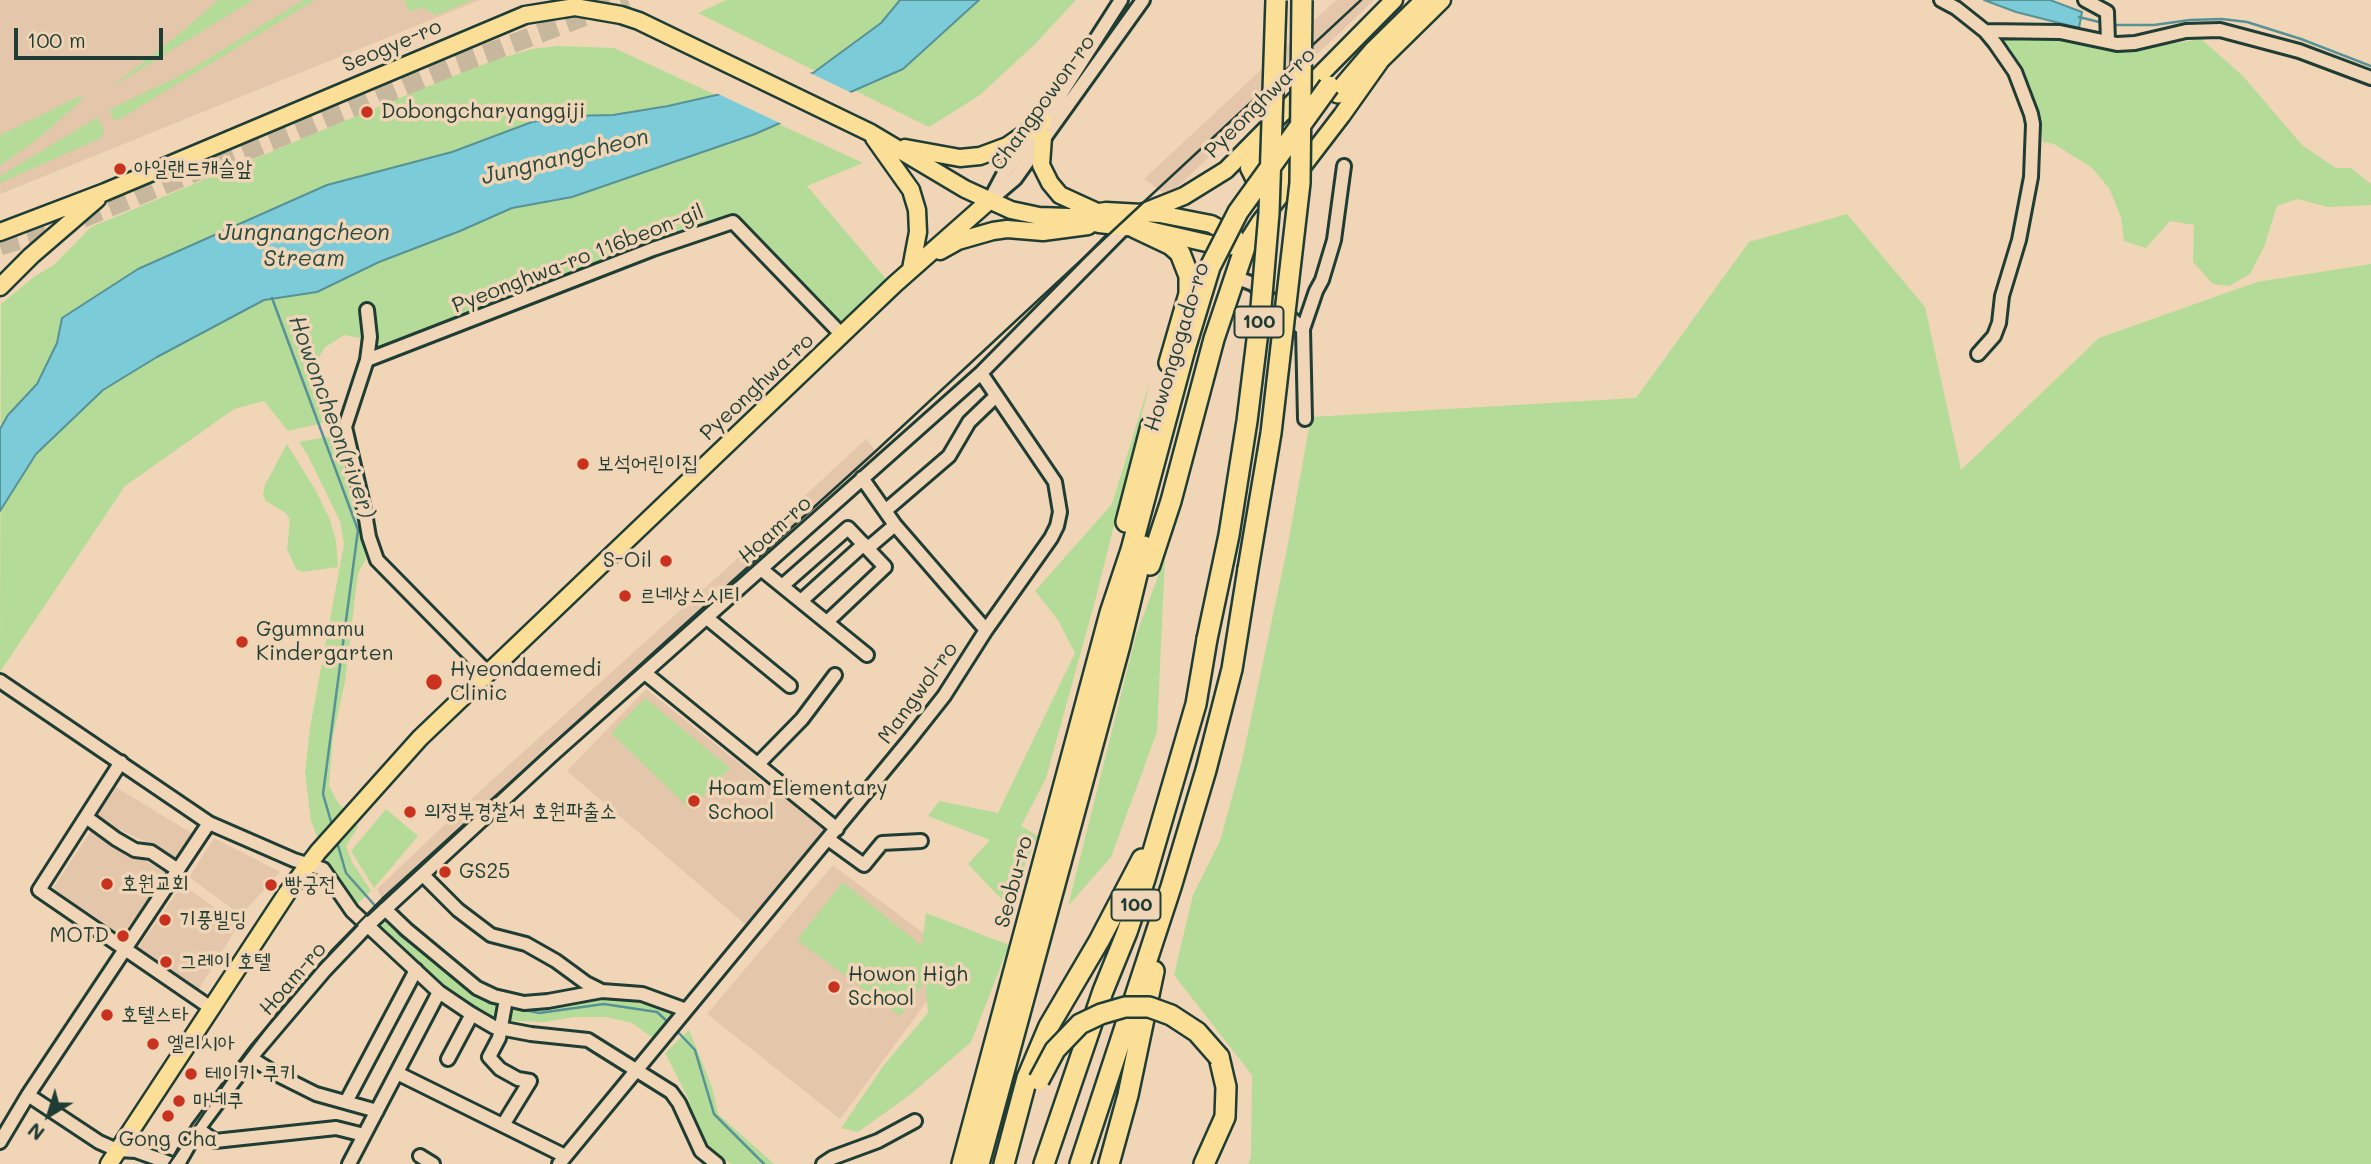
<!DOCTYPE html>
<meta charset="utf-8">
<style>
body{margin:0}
#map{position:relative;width:2371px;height:1164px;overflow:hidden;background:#f0d6b7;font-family:Mali,sans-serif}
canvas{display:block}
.north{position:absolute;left:14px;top:1080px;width:70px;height:70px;-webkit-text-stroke:5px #f0d6b7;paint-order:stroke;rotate:218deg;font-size:19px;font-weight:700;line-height:28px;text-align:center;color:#1f3d34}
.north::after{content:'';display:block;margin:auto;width:24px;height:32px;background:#1f3d34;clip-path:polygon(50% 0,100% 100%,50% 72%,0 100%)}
.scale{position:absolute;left:14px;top:28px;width:149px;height:32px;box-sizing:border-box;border:4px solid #1f3d34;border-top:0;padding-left:9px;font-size:21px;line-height:24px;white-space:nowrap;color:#1f3d34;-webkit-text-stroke:5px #f0d6b7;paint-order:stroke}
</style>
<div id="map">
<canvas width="2371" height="1164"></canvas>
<div class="north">N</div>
<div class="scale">100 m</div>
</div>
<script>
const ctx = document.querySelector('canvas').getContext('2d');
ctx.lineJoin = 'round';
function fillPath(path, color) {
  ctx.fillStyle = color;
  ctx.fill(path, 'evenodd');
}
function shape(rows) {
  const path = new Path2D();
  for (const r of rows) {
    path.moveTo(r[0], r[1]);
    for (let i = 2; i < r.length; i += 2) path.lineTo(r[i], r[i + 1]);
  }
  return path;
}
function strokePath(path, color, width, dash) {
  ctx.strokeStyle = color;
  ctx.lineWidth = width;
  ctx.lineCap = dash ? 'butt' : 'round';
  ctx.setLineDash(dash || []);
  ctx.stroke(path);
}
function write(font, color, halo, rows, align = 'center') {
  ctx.font = font + ' Mali,"Poor Story",sans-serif';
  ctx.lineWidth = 7;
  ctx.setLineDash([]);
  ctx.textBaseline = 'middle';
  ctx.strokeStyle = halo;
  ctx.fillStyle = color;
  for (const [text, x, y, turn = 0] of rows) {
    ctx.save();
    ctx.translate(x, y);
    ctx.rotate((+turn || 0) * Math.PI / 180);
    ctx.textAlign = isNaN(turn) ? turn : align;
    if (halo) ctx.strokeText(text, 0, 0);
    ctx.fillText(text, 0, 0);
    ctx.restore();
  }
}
fillPath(shape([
 [0,0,480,0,0,194],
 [1336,0,1374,0,1168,196,1144,179],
 [866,439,881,458,384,903,377,889,479,792,728,567],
 [646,689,825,831,746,925,567,771],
 [114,786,195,835,175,862,150,844,94,817],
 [91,831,167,873,122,935,53,888],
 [214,838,280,872,241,915,189,877],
 [833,865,958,959,840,1119,707,1014],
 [182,885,239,924,199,989,138,948]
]), '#e4c6aa');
fillPath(shape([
 [218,0,253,0,110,88,183,31],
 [303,0,315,0,118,120,113,119,109,110,183,74],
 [404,0,473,0,436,15,423,8,409,11],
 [726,0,1076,0,1034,45,980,95,929,127,698,13],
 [1996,35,2073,39,2103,47,2170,44,2201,39,2243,76,2302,145,2336,168,2351,168,2371,184,2371,205,2328,207,2297,199,2277,206,2264,247,2250,274,2229,286,2213,284,2193,262,2194,225,2170,221,2146,248,2124,241,2121,217,2109,188,2091,167,2054,144,2043,142,2038,114,2025,73,2010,49],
 [557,46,614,48,863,163,807,186,886,279,839,324,736,215,574,272,378,349,364,352,360,338,344,335,324,348,315,366,331,421,288,431,264,401,234,409,125,486,0,672,1,304,35,276,54,265,91,227,426,87,492,61,532,49],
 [80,96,83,99,39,138,0,166,0,135],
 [98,117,104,130,101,138,0,183,0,176],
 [1847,214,1925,307,1961,470,2099,338,2257,282,2371,264,2371,1164,1248,1164,1251,1157,1252,1075,1174,975,1193,895,1220,841,1242,761,1288,544,1311,417,1636,398,1749,242],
 [1151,378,1095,601,1046,778,1021,826,1038,836,1007,905,968,864,990,840,928,816,939,801,998,813,1075,653,1058,620,1035,591,1112,504],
 [331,436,341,448,344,471,366,559,358,573,345,681,333,736,329,786,337,801,358,827,346,846,352,862,371,891,355,906,332,873,311,821,305,773,310,728,344,544,340,521,307,454,299,442],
 [287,444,316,491,330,520,336,541,338,567,302,572,296,569,287,549,290,520,286,513,266,501,263,494,265,485],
 [1165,558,1157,732,1111,857,1068,906,1136,635],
 [645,698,730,768,690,809,611,733],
 [386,809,418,836,374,888,351,851],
 [843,882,922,946,926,913,1009,945,971,1042,911,1094,858,1132,841,1128,884,1065,928,1013,925,981,900,1016,797,940],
 [386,915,485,996,527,1006,576,1003,610,997,641,999,674,1012,653,1038,632,1023,606,1017,574,1017,545,1022,494,1020,457,997,377,927],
 [689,1030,712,1087,718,1114,774,1164,731,1164,708,1148,694,1123,688,1098,665,1053]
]), '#b4db97');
const water = shape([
 [900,0,979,0,903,69,755,134,572,197,512,208,460,231,379,262,317,292,264,300,157,357,103,390,36,454,0,511,0,429,8,415,37,384,57,343,62,318,138,269,327,185,452,152,532,122,568,116,613,115,668,106,813,73,881,23,900,0],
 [1984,0,2050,0,2082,12,2079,28,2016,12,1984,0]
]);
fillPath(water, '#7ccbd8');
strokePath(water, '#579296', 2);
fillPath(shape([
 [806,71,854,94,784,125,714,92]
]), '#f0d6b7');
strokePath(shape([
 [2079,17,2103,23],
 [2113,25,2154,25,2190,20,2222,19,2247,22,2301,39,2371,66],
 [272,298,358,530,323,794,332,825],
 [337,842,346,873,378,909],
 [385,917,400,935,443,967],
 [479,995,489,1003,501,1005],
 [510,1007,539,1013,604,1004,657,1012,669,1023],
 [676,1030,695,1050,714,1114,764,1164]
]), '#579296', 2.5);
strokePath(shape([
 [0,246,57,229,456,65,628,0]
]), '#c6b79d', 19, [19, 10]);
const minor = shape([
 [1941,0,1956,8,1985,31,1995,43,2015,72,2031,114,2033,124,2031,177,2019,240,2002,296,1999,323,1994,336,1978,354],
 [2085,0,2107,12,2108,42],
 [1985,31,2060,32,2117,44,2135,43,2186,31,2220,30,2299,51,2371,78],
 [994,192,1003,175,1059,97,1121,0],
 [989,201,1015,179,1143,0],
 [1235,277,1253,284,1303,329],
 [367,310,370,337,367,360,345,427,365,513,369,537,377,560,488,673],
 [367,360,653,249,733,222,842,335],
 [1305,419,1303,329,1316,291,1322,280,1334,240,1344,166],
 [862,478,895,525,986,630],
 [885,511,949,456,969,422,996,396],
 [868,548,895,525],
 [761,569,867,655],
 [782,586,848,528,885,567,827,622],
 [801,601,864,544],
 [707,618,790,686],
 [645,673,837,829],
 [0,681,209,823,294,860,323,869,352,911,439,992,470,1013,494,1027,531,1034,588,1040,671,1092,679,1103,701,1151,717,1164],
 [121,762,39,890,211,1008],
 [758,764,802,719,835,675],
 [86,817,116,839,135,850,151,852,178,870],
 [828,839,864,865,882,843,921,841],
 [423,875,458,910,491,935,526,944,556,961,586,983,602,991,642,994,686,1010],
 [385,909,407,930,477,988,494,996,524,1003,548,1001,602,991],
 [251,1058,278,1075,316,1094,377,1111],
 [448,1059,472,1014],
 [397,1073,565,1156],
 [28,1095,99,1142,117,1150,136,1151,172,1164],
 [346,1102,416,970],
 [503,1125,530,1081,518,1079,500,1069,489,1057,499,1038,506,999],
 [198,1129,215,1141,336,1128,364,1135],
 [0,1142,28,1095,209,823],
 [420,1156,433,1164],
 [178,1164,198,1129,258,1049,325,970,367,926,552,755,981,373,1125,227],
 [349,1164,439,992],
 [559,1164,910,739,944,696,986,630,1051,538,1057,526,1060,512,1055,482,981,373],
 [823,1164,832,1158,878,1141,915,1121]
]);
const major = shape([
 [1043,137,1041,165,1050,183,1060,195,1095,211],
 [874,138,911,190,917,210,918,232,911,269],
 [1259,142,1249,168,1255,180,1263,186,1271,187,1291,167,1299,163],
 [905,148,960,158,980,156,1007,146,1043,121],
 [1139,214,1184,196,1226,170,1394,0],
 [1074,216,1106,211,1160,214,1211,224,1235,237],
 [0,232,105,192,525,15,575,7,621,15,639,21,871,133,965,189,1011,210,1039,216,1069,217,1099,224,1145,229,1224,247,1246,244],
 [1246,244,1260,222,1342,115,1381,60,1442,0],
 [940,251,958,241,993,231,1007,229,1043,232,1088,226],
 [0,287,31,256,97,199],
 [109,1164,287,893,318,852,420,738,895,284,989,201]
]);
const highway = shape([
 [1338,93,1374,51,1426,0],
 [1135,228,1171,245,1180,253,1189,276,1189,294,1169,363],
 [1126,522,1151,426],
 [1150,565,1171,501,1214,339,1246,244],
 [962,1164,1110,613,1131,550,1185,349],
 [979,1164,1120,645,1144,546],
 [1004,1164,1027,1078,1049,1026,1099,941,1142,859],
 [1044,1164,1103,991,1127,932,1145,879,1196,704,1207,639],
 [1080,1164,1171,887,1206,770,1232,669,1248,569],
 [1109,1164,1128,1095,1154,971],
 [1204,1164,1225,1117,1226,1087,1219,1057]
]);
strokePath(minor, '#1f3d34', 18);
strokePath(major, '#1f3d34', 21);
strokePath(highway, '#1f3d34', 24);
strokePath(minor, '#f0d6b7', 12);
strokePath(major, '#fbdf96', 16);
strokePath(highway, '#fbdf96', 19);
strokePath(shape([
 [169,1164,231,1074,279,1011,333,949,382,899,877,450,1361,0]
]), '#1f3d34', 2.5);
const highwayBridge = shape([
 [1185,349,1210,267,1238,212,1329,86],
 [1248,569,1271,433,1300,183,1302,0],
 [1207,639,1229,535,1247,421,1261,307,1269,213,1276,0],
 [1039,1080,1055,1050,1080,1024,1101,1014,1125,1007,1149,1007,1171,1015,1197,1032,1219,1057]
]);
strokePath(highwayBridge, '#1f3d34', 24, []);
strokePath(highwayBridge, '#fbdf96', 19);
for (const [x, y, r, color] of [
 [367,112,7,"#c8321e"],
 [120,169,7,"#c8321e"],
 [583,464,7,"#c8321e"],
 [666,561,7,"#c8321e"],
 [625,596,7,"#c8321e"],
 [242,642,7,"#c8321e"],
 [434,682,9,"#c8321e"],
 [694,801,7,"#c8321e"],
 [410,812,7,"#c8321e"],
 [445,872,7,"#c8321e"],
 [107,884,7,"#c8321e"],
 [271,885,7,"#c8321e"],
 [165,920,7,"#c8321e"],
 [123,936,7,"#c8321e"],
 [166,962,7,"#c8321e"],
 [834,987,7,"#c8321e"],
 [107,1015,7,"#c8321e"],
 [153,1044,7,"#c8321e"],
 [191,1074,7,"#c8321e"],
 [179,1101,7,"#c8321e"],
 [168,1116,7,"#c8321e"]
]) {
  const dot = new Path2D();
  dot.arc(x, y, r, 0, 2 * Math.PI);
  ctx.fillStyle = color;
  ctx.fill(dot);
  strokePath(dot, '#f0d6b7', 2.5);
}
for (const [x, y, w] of [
 [1259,322,49],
 [1136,905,49]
]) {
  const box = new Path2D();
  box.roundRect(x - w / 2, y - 15.5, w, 31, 5);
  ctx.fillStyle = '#f0d6b7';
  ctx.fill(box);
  strokePath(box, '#1f3d34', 2);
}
write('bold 19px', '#1f3d34', null, [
 ["100",1259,322],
 ["100",1136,905]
]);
write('21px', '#1f3d34', '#f0d6b7', [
 ["Seogye-ro",392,46,-23],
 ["Changpowon-ro",1043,103,-54],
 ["Pyeonghwa-ro",1260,103,-45],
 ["Pyeonghwa-ro 116beon-gil",578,259,-21],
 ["Howongogado-ro",1177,347,-73],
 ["Pyeonghwa-ro",757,387,-43],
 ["Hoam-ro",775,530,-42],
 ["Mangwol-ro",918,693,-54],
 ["Seobu-ro",1014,882,-75],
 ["Hoam-ro",293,979,-49]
]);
write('21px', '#1f3d34', '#f0d6b7', [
 ["Dobongcharyanggiji",381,112],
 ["아일랜드캐슬앞",134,169],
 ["보석어린이집",597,464],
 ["S-Oil",652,561,"right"],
 ["르네상스시티",639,596],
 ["Ggumnamu",256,630],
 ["Kindergarten",256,654],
 ["Hyeondaemedi",450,670],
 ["Clinic",450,694],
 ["Hoam Elementary",708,789],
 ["School",708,813],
 ["의정부경찰서 호원파출소",424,812],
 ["GS25",459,872],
 ["호원교회",121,884],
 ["빵궁전",285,885],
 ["기풍빌딩",179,920],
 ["MOTD",109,936,"right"],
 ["그레이 호텔",180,962],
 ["Howon High",848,975],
 ["School",848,999],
 ["호텔스타",121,1015],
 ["엘리시아",167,1044],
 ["테이키 쿠키",205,1074],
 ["마네쿠",193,1101],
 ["Gong Cha",168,1140,"center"]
], 'left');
write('italic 23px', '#284b44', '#f0d6b7', [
 ["Jungnangcheon",565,157,-14],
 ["Jungnangcheon",304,233],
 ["Stream",304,259],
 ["Howoncheon(river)",332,417,70]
]);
</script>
